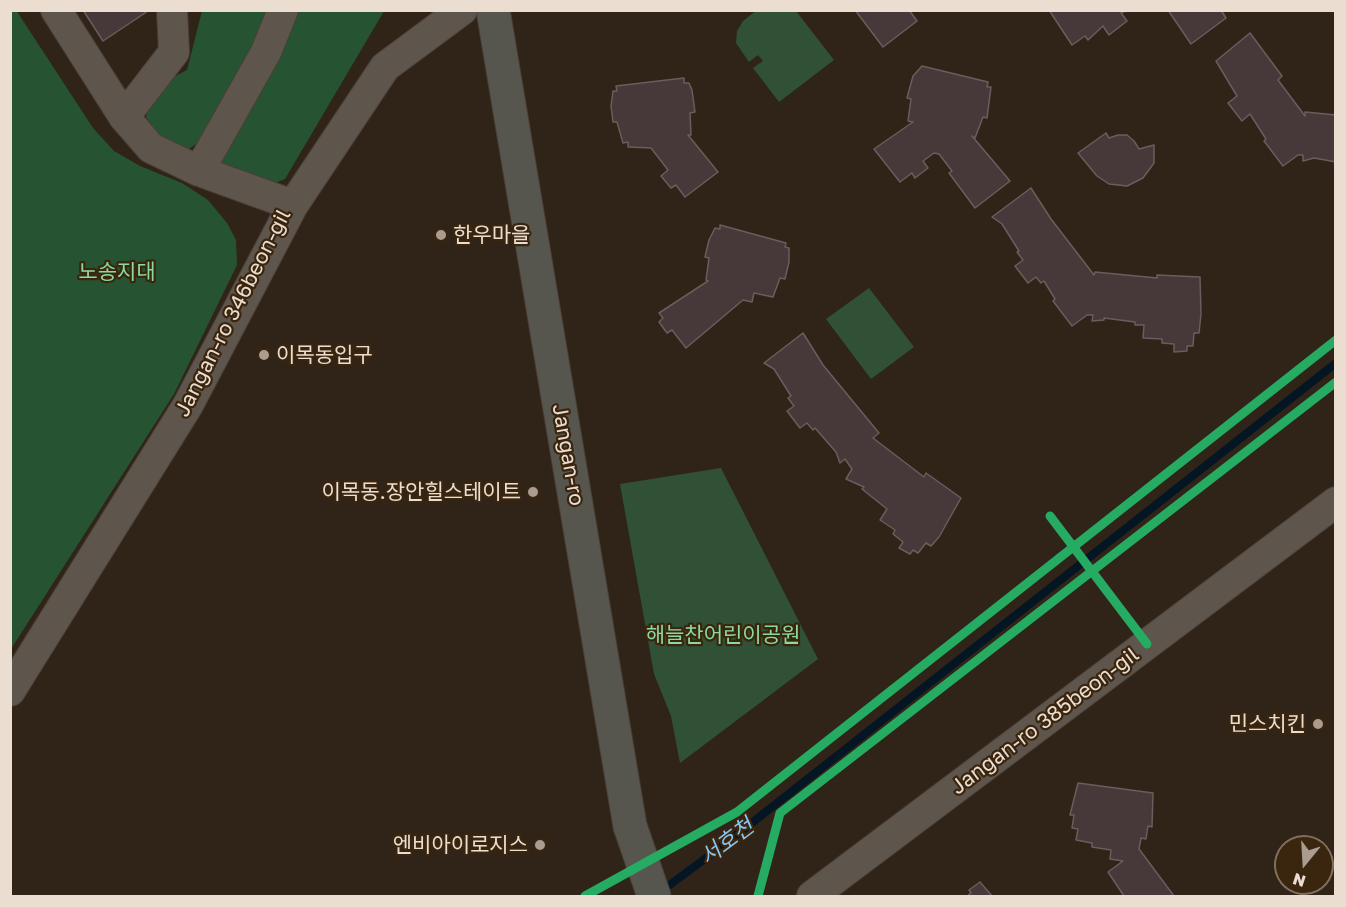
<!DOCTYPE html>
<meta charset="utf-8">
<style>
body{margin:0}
#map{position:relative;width:1346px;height:907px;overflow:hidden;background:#302418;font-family:"Golos Text",sans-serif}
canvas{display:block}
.frame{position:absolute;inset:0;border:12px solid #ebddd0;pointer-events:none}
.north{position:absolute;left:1274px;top:835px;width:60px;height:60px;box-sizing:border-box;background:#3a250e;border:2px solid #816f5c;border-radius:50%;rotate:198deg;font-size:16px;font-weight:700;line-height:24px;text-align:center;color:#ebddd0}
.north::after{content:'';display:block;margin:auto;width:21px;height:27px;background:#aa9c90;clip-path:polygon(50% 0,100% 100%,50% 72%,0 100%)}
</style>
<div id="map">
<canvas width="1346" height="907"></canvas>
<div class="frame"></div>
<div class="north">N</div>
</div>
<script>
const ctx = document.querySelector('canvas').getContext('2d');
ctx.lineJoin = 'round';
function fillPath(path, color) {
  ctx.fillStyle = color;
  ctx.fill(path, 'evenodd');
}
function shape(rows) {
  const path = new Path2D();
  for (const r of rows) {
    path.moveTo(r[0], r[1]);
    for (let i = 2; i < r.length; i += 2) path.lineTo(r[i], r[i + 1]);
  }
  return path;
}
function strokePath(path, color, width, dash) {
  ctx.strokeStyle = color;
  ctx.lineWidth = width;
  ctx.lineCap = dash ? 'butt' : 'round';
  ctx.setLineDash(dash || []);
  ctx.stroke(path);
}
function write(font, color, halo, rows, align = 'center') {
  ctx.font = font + ' "Golos Text","Noto Sans KR",sans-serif';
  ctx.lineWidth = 4.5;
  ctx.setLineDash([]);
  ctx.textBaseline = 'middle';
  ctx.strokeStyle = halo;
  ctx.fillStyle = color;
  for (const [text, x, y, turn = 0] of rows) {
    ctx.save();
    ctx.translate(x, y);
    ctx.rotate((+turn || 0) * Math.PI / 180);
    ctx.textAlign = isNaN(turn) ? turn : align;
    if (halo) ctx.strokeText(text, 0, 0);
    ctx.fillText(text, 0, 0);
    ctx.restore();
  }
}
fillPath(shape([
 [757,10,796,11,834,60,779,102,753,68,763,61,758,55,749,62,736,43,737,31,743,21],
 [869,288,914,347,871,379,826,319],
 [721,468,818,659,680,763,671,716,654,674,620,484]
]), '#315137');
fillPath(shape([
 [16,10,93,128,114,151,140,166,182,183,208,200,227,223,236,240,237,265,174,394,11,649,10,11],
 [202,11,272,11,200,141,189,149,171,148,156,136,146,117,150,98,170,79,187,70],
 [292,11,384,11,285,179,267,186,212,165]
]), '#265433');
strokePath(shape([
 [660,892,725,844,1336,363]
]), '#041524', 8);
const building = shape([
 [83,10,147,10,148,11,103,41,83,10],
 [855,10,909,10,917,21,883,47,855,10],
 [1049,10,1128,10,1121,13,1127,21,1109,35,1103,26,1088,40,1085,36,1072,45,1049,10],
 [1168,10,1221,10,1226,18,1191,44,1168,10],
 [1250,33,1282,76,1278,80,1305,116,1305,112,1336,115,1336,162,1314,158,1303,161,1303,155,1298,155,1283,166,1264,141,1266,139,1250,114,1242,121,1228,103,1237,96,1216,61,1250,33],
 [922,66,988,82,987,87,991,87,987,118,983,117,975,138,972,136,1010,181,975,208,949,173,952,171,939,154,934,153,923,161,928,168,915,178,912,173,900,182,874,149,913,122,908,121,911,99,907,98,913,76,922,66],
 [684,78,684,83,689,83,692,90,695,112,690,113,691,135,688,135,718,172,685,197,676,185,671,188,661,176,668,170,651,148,628,147,628,142,623,143,617,122,613,122,611,106,613,91,617,91,616,86,684,78],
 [1106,133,1109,138,1118,135,1127,135,1134,141,1139,149,1154,145,1154,163,1143,178,1127,186,1109,184,1097,176,1078,153,1106,133],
 [1031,188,1051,219,1094,275,1095,272,1157,278,1157,275,1200,277,1201,314,1199,333,1194,333,1193,346,1187,346,1187,351,1174,352,1174,344,1162,343,1162,339,1143,338,1144,325,1135,325,1135,322,1104,318,1104,320,1092,321,1093,315,1087,315,1072,326,1053,301,1055,299,1044,281,1041,283,1036,277,1028,283,1015,266,1023,260,1017,252,1019,251,1002,224,992,217,1031,188],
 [720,225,786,243,785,247,789,248,789,262,785,279,780,278,773,297,754,293,752,302,743,300,686,348,672,330,667,333,659,322,663,318,659,313,708,281,706,280,709,258,705,257,709,240,715,228,720,229,720,225],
 [803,333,823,365,879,433,873,438,924,477,926,473,961,498,939,537,931,546,926,543,918,553,913,550,910,554,899,548,903,542,893,534,895,530,880,520,887,509,862,489,864,487,846,479,852,469,845,459,840,463,836,452,815,428,813,430,807,423,800,428,787,411,794,406,788,398,791,396,774,369,764,363,803,333],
 [1078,783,1153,793,1152,827,1148,826,1146,839,1141,838,1139,849,1174,896,1124,896,1108,872,1123,861,1110,859,1111,850,1092,847,1092,843,1076,840,1078,829,1072,828,1074,815,1070,815,1078,783],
 [980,882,992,896,967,896,971,893,969,890,980,882]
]);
fillPath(building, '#47383a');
strokePath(building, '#695e5d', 1.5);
const minor = shape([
 [56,10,124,117,151,148,199,171,293,205],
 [124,117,174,52,172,10],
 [199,171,266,52,283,10],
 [10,691,188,405,293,205,385,67,462,10],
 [812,896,1336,502]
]);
const major = shape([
 [493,10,630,826,654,896]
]);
strokePath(minor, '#4a3f36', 32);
strokePath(major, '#4a3f36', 35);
strokePath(minor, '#5e554c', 30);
strokePath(major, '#56564f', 33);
strokePath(shape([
 [1050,516,1147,644],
 [585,896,737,812,1336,340],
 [758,896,780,813,1336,382]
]), '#26ab63', 9);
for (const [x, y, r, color] of [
 [441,235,6,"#aa9c90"],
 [264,355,6,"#aa9c90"],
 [533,492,6,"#aa9c90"],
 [1318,724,6,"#aa9c90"],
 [540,845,6,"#aa9c90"]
]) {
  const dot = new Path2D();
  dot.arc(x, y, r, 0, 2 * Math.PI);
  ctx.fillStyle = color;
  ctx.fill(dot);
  strokePath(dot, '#3a250e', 2);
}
write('21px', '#ebddd0', '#3a250e', [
 ["한우마을",453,235,"left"],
 ["이목동입구",276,355,"left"],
 ["이목동.장안힐스테이트",521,492],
 ["민스치킨",1306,724],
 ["엔비아이로지스",528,845]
], 'right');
write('21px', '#89daa0', '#3a250e', [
 ["노송지대",117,272],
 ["해늘찬어린이공원",723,635]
]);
write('21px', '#ebddd0', '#3a250e', [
 ["Jangan-ro 346beon-gil",233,313,-63],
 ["Jangan-ro",568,455,80],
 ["Jangan-ro 385beon-gil",1045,721,-37]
]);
write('italic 22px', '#88c6f4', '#3a250e', [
 ["서호천",727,842,-37]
]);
</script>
